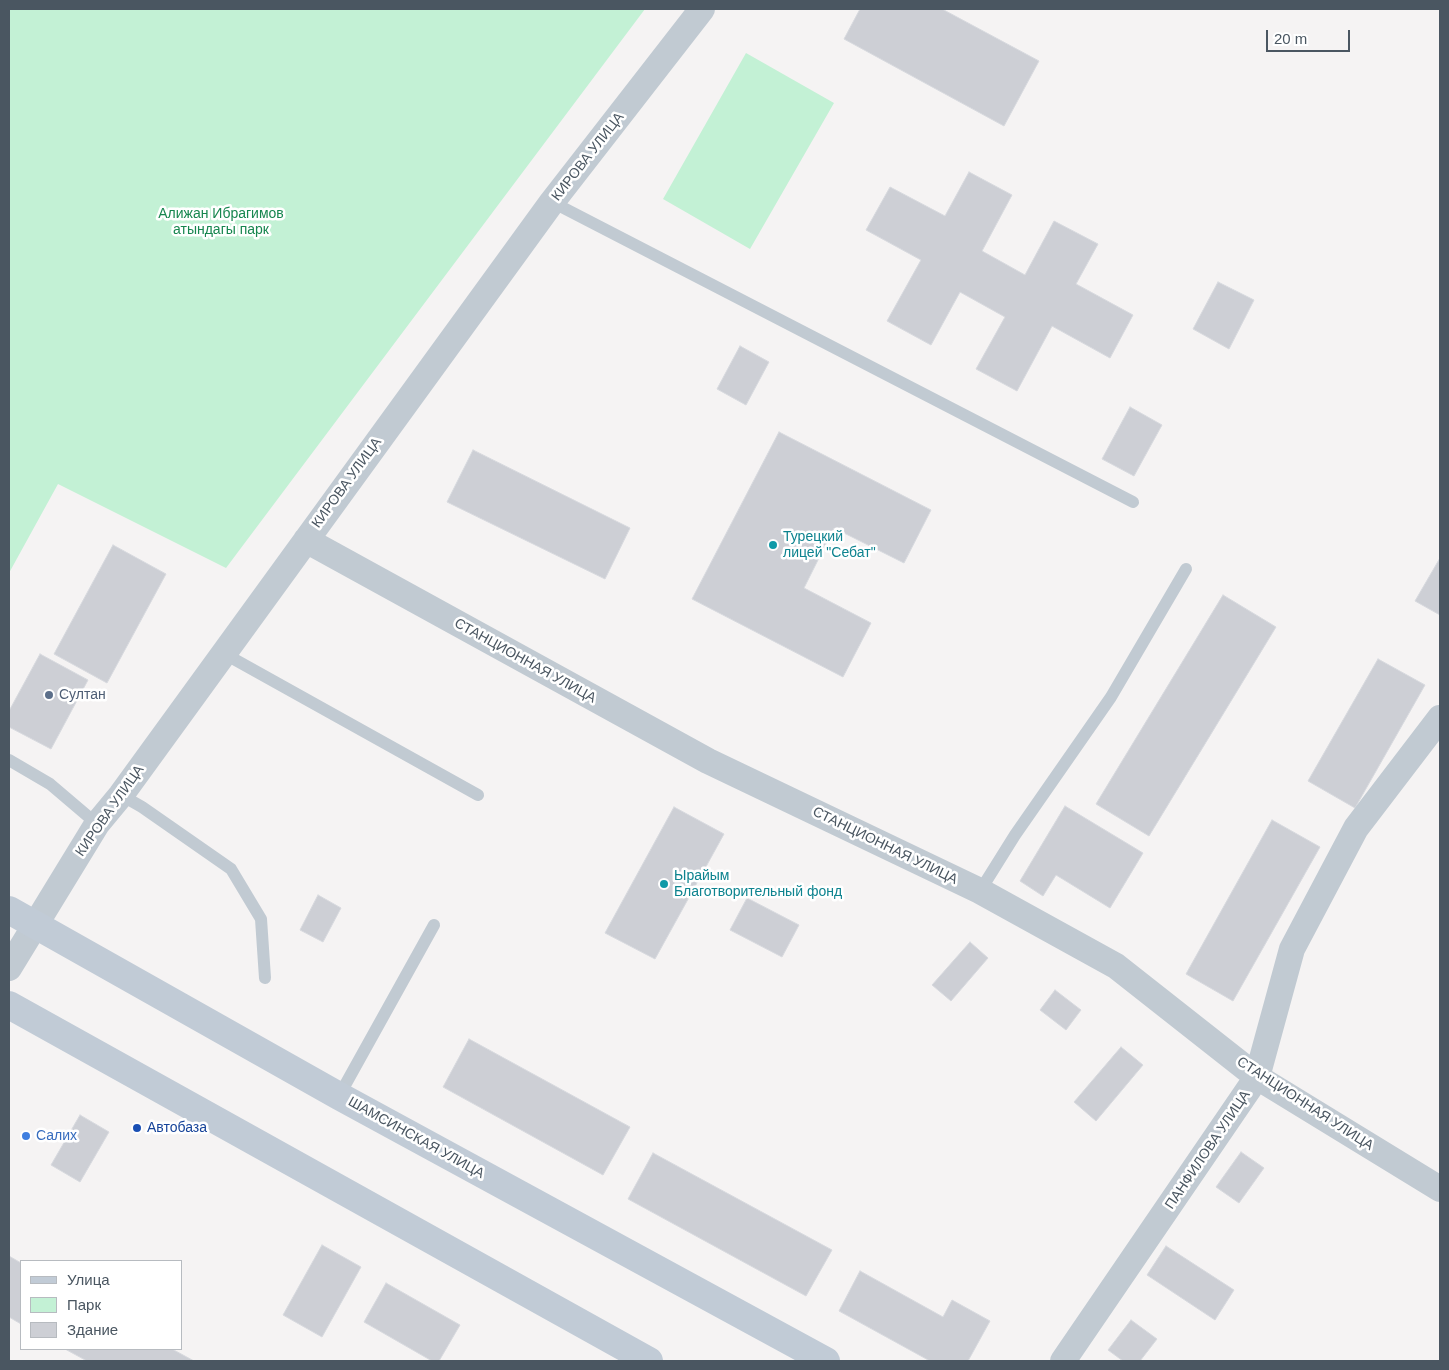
<!DOCTYPE html>
<meta charset="utf-8">
<style>
body{margin:0}
#map{position:relative;width:1449px;height:1370px;overflow:hidden;background:#f5f3f3;font-family:Helvetica,sans-serif}
canvas{display:block}
.frame{position:absolute;inset:0;border:10px solid #4a5661;pointer-events:none}
.legend{position:absolute;left:20px;top:1260px;width:162px;height:90px;box-sizing:border-box;background:#fff;border:1px solid #b7bbc0;margin:0;padding:6px 9px;list-style:none;font-size:15px;color:#4a5661}
.legend li{display:flex;align-items:center;gap:10px;height:25px}
.legend b{width:25px;border:1px solid #b7bbc0}
.scale{position:absolute;left:1266px;top:30px;width:84px;height:22px;box-sizing:border-box;border:2px solid #4a5661;border-top:0;padding-left:6px;font-size:15px;line-height:18px;white-space:nowrap;color:#4a5661;-webkit-text-stroke:4px #fff;paint-order:stroke}
</style>
<div id="map">
<canvas width="1449" height="1370"></canvas>
<div class="frame"></div>
<ul class="legend">
<li><b style="height:6px;background:#c1cbd6"></b>Улица</li>
<li><b style="height:14px;background:#c3f1d5"></b>Парк</li>
<li><b style="height:14px;background:#cdcfd5"></b>Здание</li>
</ul>
<div class="scale">20 m</div>
</div>
<script>
const ctx = document.querySelector('canvas').getContext('2d');
ctx.lineJoin = 'round';
function fillPath(path, color) {
  ctx.fillStyle = color;
  ctx.fill(path, 'evenodd');
}
function shape(rows) {
  const path = new Path2D();
  for (const r of rows) {
    path.moveTo(r[0], r[1]);
    for (let i = 2; i < r.length; i += 2) path.lineTo(r[i], r[i + 1]);
  }
  return path;
}
function strokePath(path, color, width, dash) {
  ctx.strokeStyle = color;
  ctx.lineWidth = width;
  ctx.lineCap = dash ? 'butt' : 'round';
  ctx.setLineDash(dash || []);
  ctx.stroke(path);
}
function write(font, color, halo, rows, align = 'center') {
  ctx.font = font + ' Helvetica,sans-serif';
  ctx.lineWidth = 5;
  ctx.setLineDash([]);
  ctx.textBaseline = 'middle';
  ctx.strokeStyle = halo;
  ctx.fillStyle = color;
  for (const [text, x, y, turn = 0] of rows) {
    ctx.save();
    ctx.translate(x, y);
    ctx.rotate((+turn || 0) * Math.PI / 180);
    ctx.textAlign = isNaN(turn) ? turn : align;
    if (halo) ctx.strokeText(text, 0, 0);
    ctx.fillText(text, 0, 0);
    ctx.restore();
  }
}
fillPath(shape([
 [9,9,645,9,226,568,58,484,9,573],
 [746,53,834,103,750,249,663,199]
]), '#c3f1d5');
const building = shape([
 [860,9,942,9,1039,61,1004,126,844,39,860,9],
 [969,172,1012,195,982,251,1025,275,1054,221,1098,244,1076,284,1133,315,1110,358,1052,326,1017,391,976,369,1005,317,960,292,931,345,887,321,921,260,866,230,890,187,945,216,969,172],
 [1218,282,1254,300,1229,349,1193,329,1218,282],
 [740,346,769,362,746,405,717,389,740,346],
 [1130,407,1162,425,1134,476,1102,459,1130,407],
 [779,432,931,510,904,563,834,528,804,588,871,623,843,677,692,599,779,432],
 [473,450,630,528,605,579,447,502,473,450],
 [113,545,166,574,107,683,54,654,113,545],
 [1440,558,1440,615,1415,601,1440,558],
 [1223,595,1276,627,1149,836,1096,804,1223,595],
 [40,654,88,680,51,749,9,727,9,711,40,654],
 [1378,659,1425,685,1355,808,1308,781,1378,659],
 [1065,806,1143,853,1110,908,1056,875,1043,896,1020,881,1065,806],
 [674,807,724,834,655,959,605,933,674,807],
 [1272,820,1320,847,1233,1001,1186,974,1272,820],
 [318,895,341,908,323,942,300,930,318,895],
 [747,898,799,925,782,957,730,930,747,898],
 [970,942,988,958,951,1001,932,985,970,942],
 [1055,990,1081,1010,1066,1030,1040,1010,1055,990],
 [469,1039,630,1127,603,1175,443,1087,469,1039],
 [1121,1047,1143,1065,1096,1121,1074,1102,1121,1047],
 [80,1115,109,1132,80,1182,51,1165,80,1115],
 [1241,1152,1264,1168,1239,1203,1216,1187,1241,1152],
 [653,1153,832,1250,806,1296,628,1199,653,1153],
 [322,1245,361,1267,322,1337,283,1315,322,1245],
 [1166,1246,1234,1290,1215,1320,1147,1275,1166,1246],
 [9,1256,21,1263,21,1324,9,1317,9,1256],
 [860,1271,943,1317,952,1300,990,1321,968,1361,930,1361,839,1311,860,1271],
 [386,1283,460,1325,439,1361,432,1361,364,1322,386,1283],
 [1131,1320,1157,1339,1140,1361,1123,1361,1108,1350,1131,1320],
 [65,1349,172,1349,194,1361,87,1361,65,1349]
]);
fillPath(building, '#cdcfd5');
strokePath(building, '#d7d9de', 1);
strokePath(shape([
 [552,202,1133,502],
 [223,653,478,795],
 [9,760,50,784,97,824],
 [121,795,142,807,231,869,261,919,265,978],
 [980,891,1015,835,1111,697,1186,569],
 [339,1096,434,925]
]), '#c1cad2', 12);
strokePath(shape([
 [306,540,708,761,980,891,1116,966,1257,1077,1440,1189],
 [9,968,97,824,121,795,552,202,702,9],
 [1063,1361,1257,1077,1292,949,1356,828,1440,718]
]), '#c1cad2', 26);
strokePath(shape([
 [9,910,339,1096,826,1361],
 [9,1005,649,1361]
]), '#c1cbd6', 28);
for (const [x, y, r, color] of [
 [773,545,5,"#0f9aa8"],
 [49,695,5,"#5c6f8a"],
 [664,884,5,"#0f9aa8"],
 [137,1128,5,"#1a4fb4"],
 [26,1136,5,"#3f7fe0"]
]) {
  const dot = new Path2D();
  dot.arc(x, y, r, 0, 2 * Math.PI);
  ctx.fillStyle = color;
  ctx.fill(dot);
  strokePath(dot, '#fff', 2);
}
write('14px', '#4a5661', '#fff', [
 ["КИРОВА УЛИЦА",588,157,-52],
 ["КИРОВА УЛИЦА",347,483,-54],
 ["СТАНЦИОННАЯ УЛИЦА",525,661,29],
 ["КИРОВА УЛИЦА",110,811,-55],
 ["СТАНЦИОННАЯ УЛИЦА",885,846,26],
 ["СТАНЦИОННАЯ УЛИЦА",1305,1104,33],
 ["ШАМСИНСКАЯ УЛИЦА",416,1138,29],
 ["ПАНФИЛОВА УЛИЦА",1208,1150,-56]
]);
write('14px', '#17864f', '#fff', [
 ["Алижан Ибрагимов",221,214],
 ["атындагы парк",221,230]
]);
write('14px', '#0d838f', '#fff', [
 ["Турецкий",783,537],
 ["лицей \"Себат\"",783,553],
 ["Ырайым",674,876],
 ["Благотворительный фонд",674,892]
], 'left');
write('14px', '#4e5e75', '#fff', [
 ["Султан",59,695]
], 'left');
write('14px', '#164399', '#fff', [
 ["Автобаза",147,1128]
], 'left');
write('14px', '#366cbe', '#fff', [
 ["Салих",36,1136]
], 'left');
</script>
